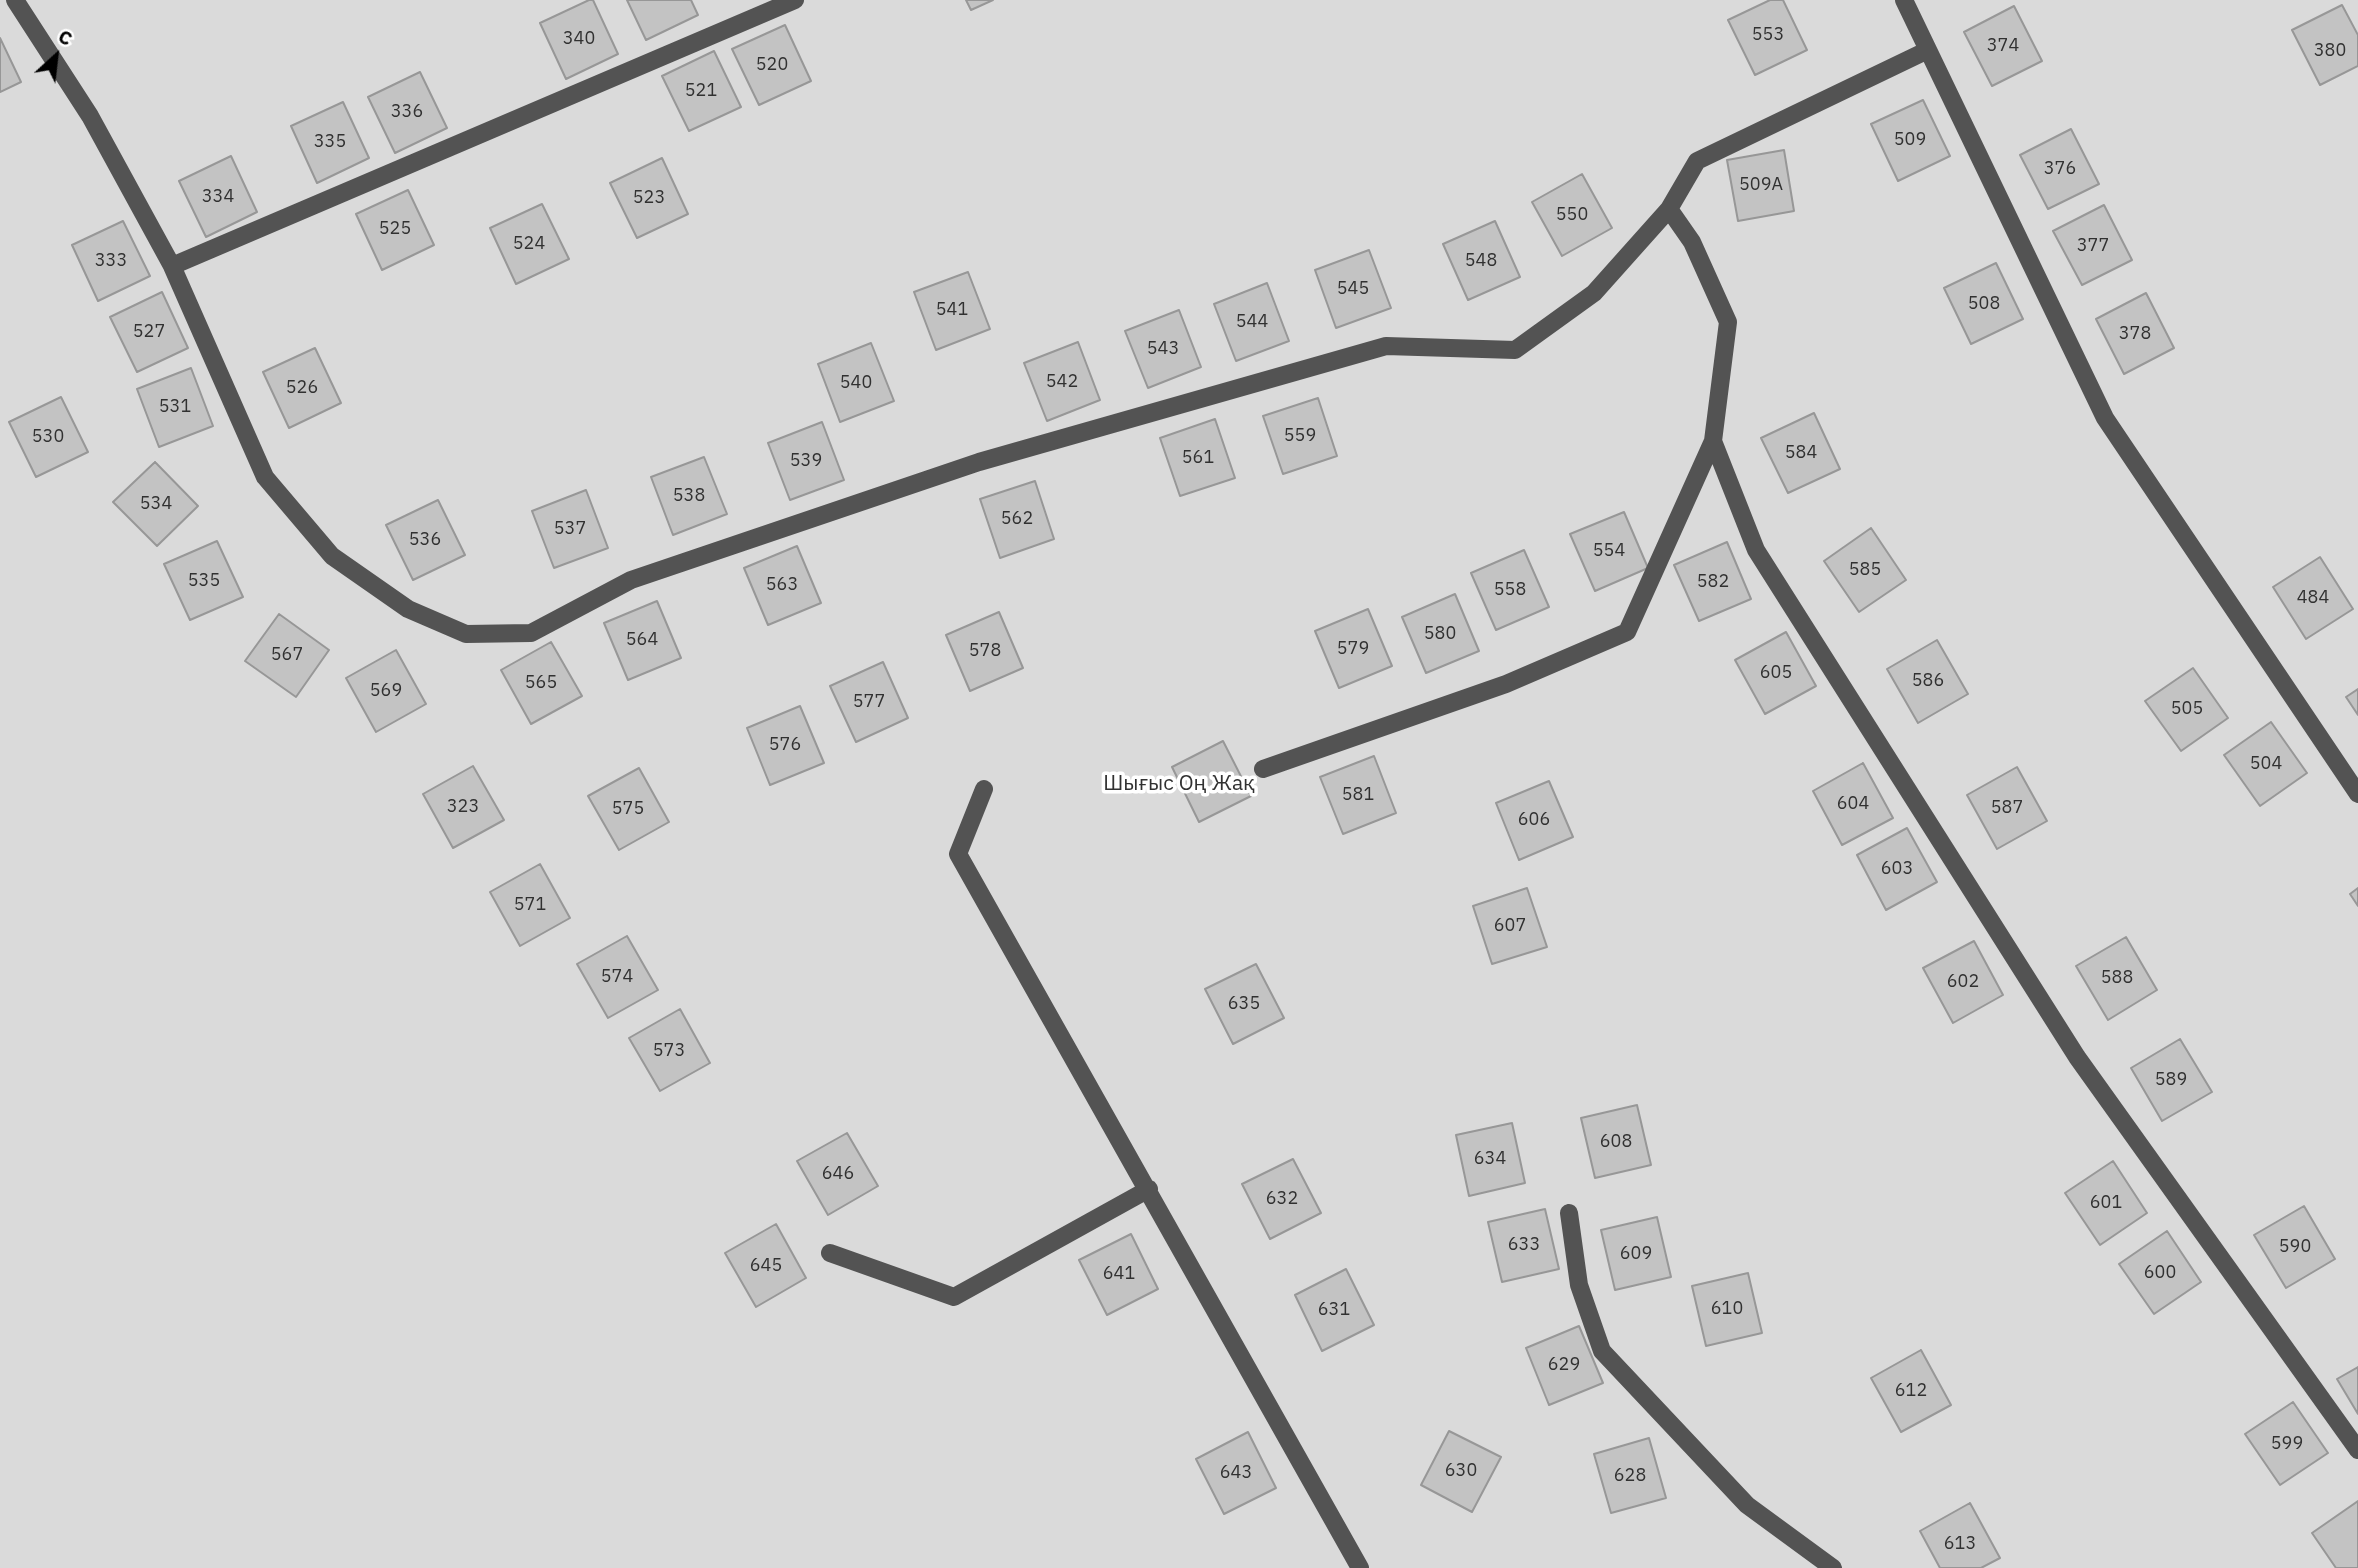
<!DOCTYPE html>
<meta charset="utf-8">
<style>
body{margin:0}
#map{position:relative;width:2358px;height:1568px;overflow:hidden;background:#fff;font-family:"IBM Plex Sans",sans-serif}
canvas{display:block}
.north{position:absolute;left:21px;top:21px;width:70px;height:70px;-webkit-text-stroke:5px #fff;paint-order:stroke;rotate:27deg;font-size:19px;font-weight:700;line-height:28px;text-align:center;color:#000}
.north::after{content:'';display:block;margin:auto;width:24px;height:32px;background:#000;clip-path:polygon(50% 0,100% 100%,50% 72%,0 100%)}
</style>
<div id="map">
<canvas width="2358" height="1568"></canvas>
<div class="north">С</div>
</div>
<script>
const ctx = document.querySelector('canvas').getContext('2d');
ctx.lineJoin = 'round';
function fillPath(path, color) {
  ctx.fillStyle = color;
  ctx.fill(path, 'evenodd');
}
function shape(rows) {
  const path = new Path2D();
  for (const r of rows) {
    path.moveTo(r[0], r[1]);
    for (let i = 2; i < r.length; i += 2) path.lineTo(r[i], r[i + 1]);
  }
  return path;
}
function strokePath(path, color, width, dash) {
  ctx.strokeStyle = color;
  ctx.lineWidth = width;
  ctx.lineCap = dash ? 'butt' : 'round';
  ctx.setLineDash(dash || []);
  ctx.stroke(path);
}
function write(font, color, halo, rows, align = 'center') {
  ctx.font = font + ' "IBM Plex Sans",sans-serif';
  ctx.lineWidth = 7;
  ctx.setLineDash([]);
  ctx.textBaseline = 'middle';
  ctx.strokeStyle = halo;
  ctx.fillStyle = color;
  for (const [text, x, y, turn = 0] of rows) {
    ctx.save();
    ctx.translate(x, y);
    ctx.rotate((+turn || 0) * Math.PI / 180);
    ctx.textAlign = isNaN(turn) ? turn : align;
    if (halo) ctx.strokeText(text, 0, 0);
    ctx.fillText(text, 0, 0);
    ctx.restore();
  }
}
fillPath(shape([
 [0,0,2358,0,2358,1568,0,1568]
]), '#dadada');
const building = shape([
 [589,0,593,0,618,54,566,79,540,23,589,0],
 [627,0,691,0,698,15,646,40,627,0],
 [966,0,993,0,971,10,966,0],
 [1770,0,1783,0,1807,50,1755,75,1728,20,1770,0],
 [2342,5,2358,35,2358,66,2320,85,2292,30,2342,5],
 [2014,6,2042,61,1992,86,1964,32,2014,6],
 [785,25,811,81,759,105,732,49,785,25],
 [0,38,21,82,0,92,0,38],
 [714,51,741,107,689,131,662,76,714,51],
 [420,72,447,128,395,153,368,97,420,72],
 [1923,100,1950,156,1898,181,1871,124,1923,100],
 [343,102,369,158,317,183,291,126,343,102],
 [2071,129,2099,184,2048,209,2020,155,2071,129],
 [1784,150,1794,211,1738,221,1727,160,1784,150],
 [231,156,257,212,206,237,179,181,231,156],
 [662,158,688,214,637,238,610,183,662,158],
 [1582,174,1612,228,1562,256,1532,202,1582,174],
 [408,190,434,245,382,270,356,214,408,190],
 [542,204,569,259,516,284,490,228,542,204],
 [2104,205,2132,260,2082,285,2053,231,2104,205],
 [123,221,150,276,98,301,72,245,123,221],
 [1495,221,1520,277,1468,300,1443,244,1495,221],
 [1369,250,1391,308,1336,328,1315,270,1369,250],
 [1996,263,2023,319,1971,344,1944,288,1996,263],
 [968,272,990,329,936,350,914,292,968,272],
 [1267,283,1289,341,1236,361,1214,304,1267,283],
 [162,292,188,348,137,372,110,317,162,292],
 [2146,293,2174,348,2124,374,2096,319,2146,293],
 [1179,310,1201,367,1148,388,1125,331,1179,310],
 [1078,342,1100,400,1047,421,1024,363,1078,342],
 [871,343,894,401,840,422,818,364,871,343],
 [315,348,341,403,289,428,263,372,315,348],
 [191,368,213,426,159,447,137,389,191,368],
 [61,397,88,452,36,477,9,422,61,397],
 [1318,398,1337,456,1283,474,1263,416,1318,398],
 [1814,413,1840,469,1788,493,1761,438,1814,413],
 [1215,419,1235,478,1180,496,1160,438,1215,419],
 [822,422,844,480,790,500,768,443,822,422],
 [704,457,727,514,673,535,651,477,704,457],
 [155,462,198,506,157,546,113,502,155,462],
 [1035,481,1054,539,1000,558,980,499,1035,481],
 [586,490,608,548,554,568,532,511,586,490],
 [438,500,465,555,413,580,386,525,438,500],
 [1624,512,1648,568,1595,591,1570,534,1624,512],
 [1871,528,1906,580,1859,612,1824,561,1871,528],
 [217,541,243,597,190,620,164,564,217,541],
 [1727,542,1751,599,1699,621,1674,565,1727,542],
 [797,546,821,603,768,625,744,568,797,546],
 [1524,550,1549,607,1496,630,1471,573,1524,550],
 [2320,557,2353,609,2306,639,2273,587,2320,557],
 [1455,594,1479,651,1426,673,1402,617,1455,594],
 [657,601,681,658,628,680,604,623,657,601],
 [1368,609,1392,666,1339,688,1315,631,1368,609],
 [999,612,1023,668,970,691,946,635,999,612],
 [279,614,329,650,296,697,245,661,279,614],
 [1786,632,1816,686,1765,714,1735,660,1786,632],
 [1937,640,1968,694,1918,723,1887,669,1937,640],
 [551,642,582,696,531,724,501,670,551,642],
 [396,650,426,704,376,732,346,678,396,650],
 [883,662,908,718,856,742,830,686,883,662],
 [2193,668,2228,718,2181,751,2145,701,2193,668],
 [2358,689,2358,715,2346,697,2358,689],
 [800,706,824,763,770,785,747,728,800,706],
 [2271,722,2307,773,2260,806,2224,755,2271,722],
 [1223,741,1251,796,1199,822,1172,767,1223,741],
 [1374,756,1396,813,1343,834,1320,777,1374,756],
 [1863,763,1893,818,1842,845,1813,791,1863,763],
 [473,766,504,820,453,848,423,794,473,766],
 [2017,767,2047,821,1997,849,1967,795,2017,767],
 [639,768,669,822,619,850,588,796,639,768],
 [1549,781,1573,837,1519,860,1496,803,1549,781],
 [1907,828,1937,882,1886,910,1857,855,1907,828],
 [540,864,570,918,520,946,490,892,540,864],
 [1527,888,1547,947,1492,964,1473,906,1527,888],
 [2358,888,2358,906,2350,894,2358,888],
 [627,936,658,990,608,1018,577,964,627,936],
 [2126,937,2157,990,2108,1020,2076,966,2126,937],
 [1974,941,2003,995,1953,1023,1923,968,1974,941],
 [1256,964,1284,1018,1233,1044,1205,989,1256,964],
 [680,1009,710,1063,660,1091,629,1038,680,1009],
 [2180,1039,2212,1092,2162,1121,2131,1068,2180,1039],
 [1637,1105,1651,1165,1595,1178,1581,1118,1637,1105],
 [1512,1123,1525,1183,1469,1196,1456,1135,1512,1123],
 [847,1133,878,1186,828,1215,797,1161,847,1133],
 [1293,1159,1321,1213,1270,1239,1242,1184,1293,1159],
 [2113,1161,2147,1213,2100,1245,2065,1193,2113,1161],
 [2304,1206,2335,1259,2286,1288,2254,1235,2304,1206],
 [1545,1209,1559,1269,1502,1282,1488,1222,1545,1209],
 [1657,1217,1671,1277,1615,1290,1601,1230,1657,1217],
 [776,1224,806,1278,756,1307,725,1253,776,1224],
 [2167,1231,2201,1282,2154,1314,2119,1264,2167,1231],
 [1131,1234,1158,1289,1107,1315,1079,1260,1131,1234],
 [1346,1269,1374,1325,1322,1351,1295,1295,1346,1269],
 [1748,1273,1762,1333,1706,1346,1692,1286,1748,1273],
 [1579,1326,1603,1383,1549,1405,1526,1348,1579,1326],
 [1921,1350,1951,1405,1901,1432,1871,1378,1921,1350],
 [2358,1367,2358,1414,2337,1379,2358,1367],
 [2293,1402,2328,1453,2280,1485,2245,1434,2293,1402],
 [1449,1431,1501,1457,1472,1512,1421,1485,1449,1431],
 [1248,1432,1276,1488,1224,1514,1196,1459,1248,1432],
 [1649,1438,1666,1498,1611,1513,1594,1454,1649,1438],
 [2358,1501,2358,1568,2336,1568,2312,1533,2358,1501],
 [1970,1503,2000,1558,1981,1568,1940,1568,1920,1531,1970,1503]
]);
fillPath(building, '#c3c3c3');
strokePath(building, '#979797', 2);
strokePath(shape([
 [15,0,90,116,172,266,265,477,332,556,408,609,466,634,531,633,631,580,979,462,1386,346,1515,350,1594,293,1669,209,1697,161,1928,50],
 [1904,0,2105,418,2358,794],
 [1669,209,1692,242,1728,322,1713,441,1756,550,2077,1057,2358,1450],
 [172,266,795,0],
 [1263,769,1506,684,1627,632,1713,441],
 [984,789,958,854,1360,1568],
 [1569,1213,1579,1285,1602,1351,1747,1505,1833,1568],
 [830,1253,954,1297,1149,1189]
]), '#535353', 18);
write('18px', '#313131', null, [
 ["553",1768,35],
 ["340",579,39],
 ["374",2003,46],
 ["380",2330,51],
 ["520",772,65],
 ["521",701,91],
 ["336",407,112],
 ["509",1910,140],
 ["335",330,142],
 ["376",2060,169],
 ["509А",1761,185],
 ["334",218,197],
 ["523",649,198],
 ["550",1572,215],
 ["525",395,229],
 ["524",529,244],
 ["377",2093,246],
 ["333",111,261],
 ["548",1481,261],
 ["545",1353,289],
 ["508",1984,304],
 ["541",952,310],
 ["544",1252,322],
 ["527",149,332],
 ["378",2135,334],
 ["543",1163,349],
 ["542",1062,382],
 ["540",856,383],
 ["526",302,388],
 ["531",175,407],
 ["559",1300,436],
 ["530",48,437],
 ["584",1801,453],
 ["561",1198,458],
 ["539",806,461],
 ["538",689,496],
 ["534",156,504],
 ["562",1017,519],
 ["537",570,529],
 ["536",425,540],
 ["554",1609,551],
 ["585",1865,570],
 ["535",204,581],
 ["582",1713,582],
 ["563",782,585],
 ["558",1510,590],
 ["484",2313,598],
 ["580",1440,634],
 ["564",642,640],
 ["579",1353,649],
 ["578",985,651],
 ["567",287,655],
 ["605",1776,673],
 ["586",1928,681],
 ["565",541,683],
 ["569",386,691],
 ["577",869,702],
 ["505",2187,709],
 ["576",785,745],
 ["504",2266,764],
 ["581",1358,795],
 ["604",1853,804],
 ["323",463,807],
 ["587",2007,808],
 ["575",628,809],
 ["606",1534,820],
 ["603",1897,869],
 ["571",530,905],
 ["607",1510,926],
 ["574",617,977],
 ["588",2117,978],
 ["602",1963,982],
 ["635",1244,1004],
 ["573",669,1051],
 ["589",2171,1080],
 ["608",1616,1142],
 ["634",1490,1159],
 ["646",838,1174],
 ["632",1282,1199],
 ["601",2106,1203],
 ["633",1524,1245],
 ["590",2295,1247],
 ["609",1636,1254],
 ["645",766,1266],
 ["600",2160,1273],
 ["641",1119,1274],
 ["610",1727,1309],
 ["631",1334,1310],
 ["629",1564,1365],
 ["612",1911,1391],
 ["599",2287,1444],
 ["630",1461,1471],
 ["643",1236,1473],
 ["628",1630,1476],
 ["613",1960,1544]
]);
write('21px', '#313131', '#fff', [
 ["Шығыс Оң Жақ",1179,784]
]);
</script>
